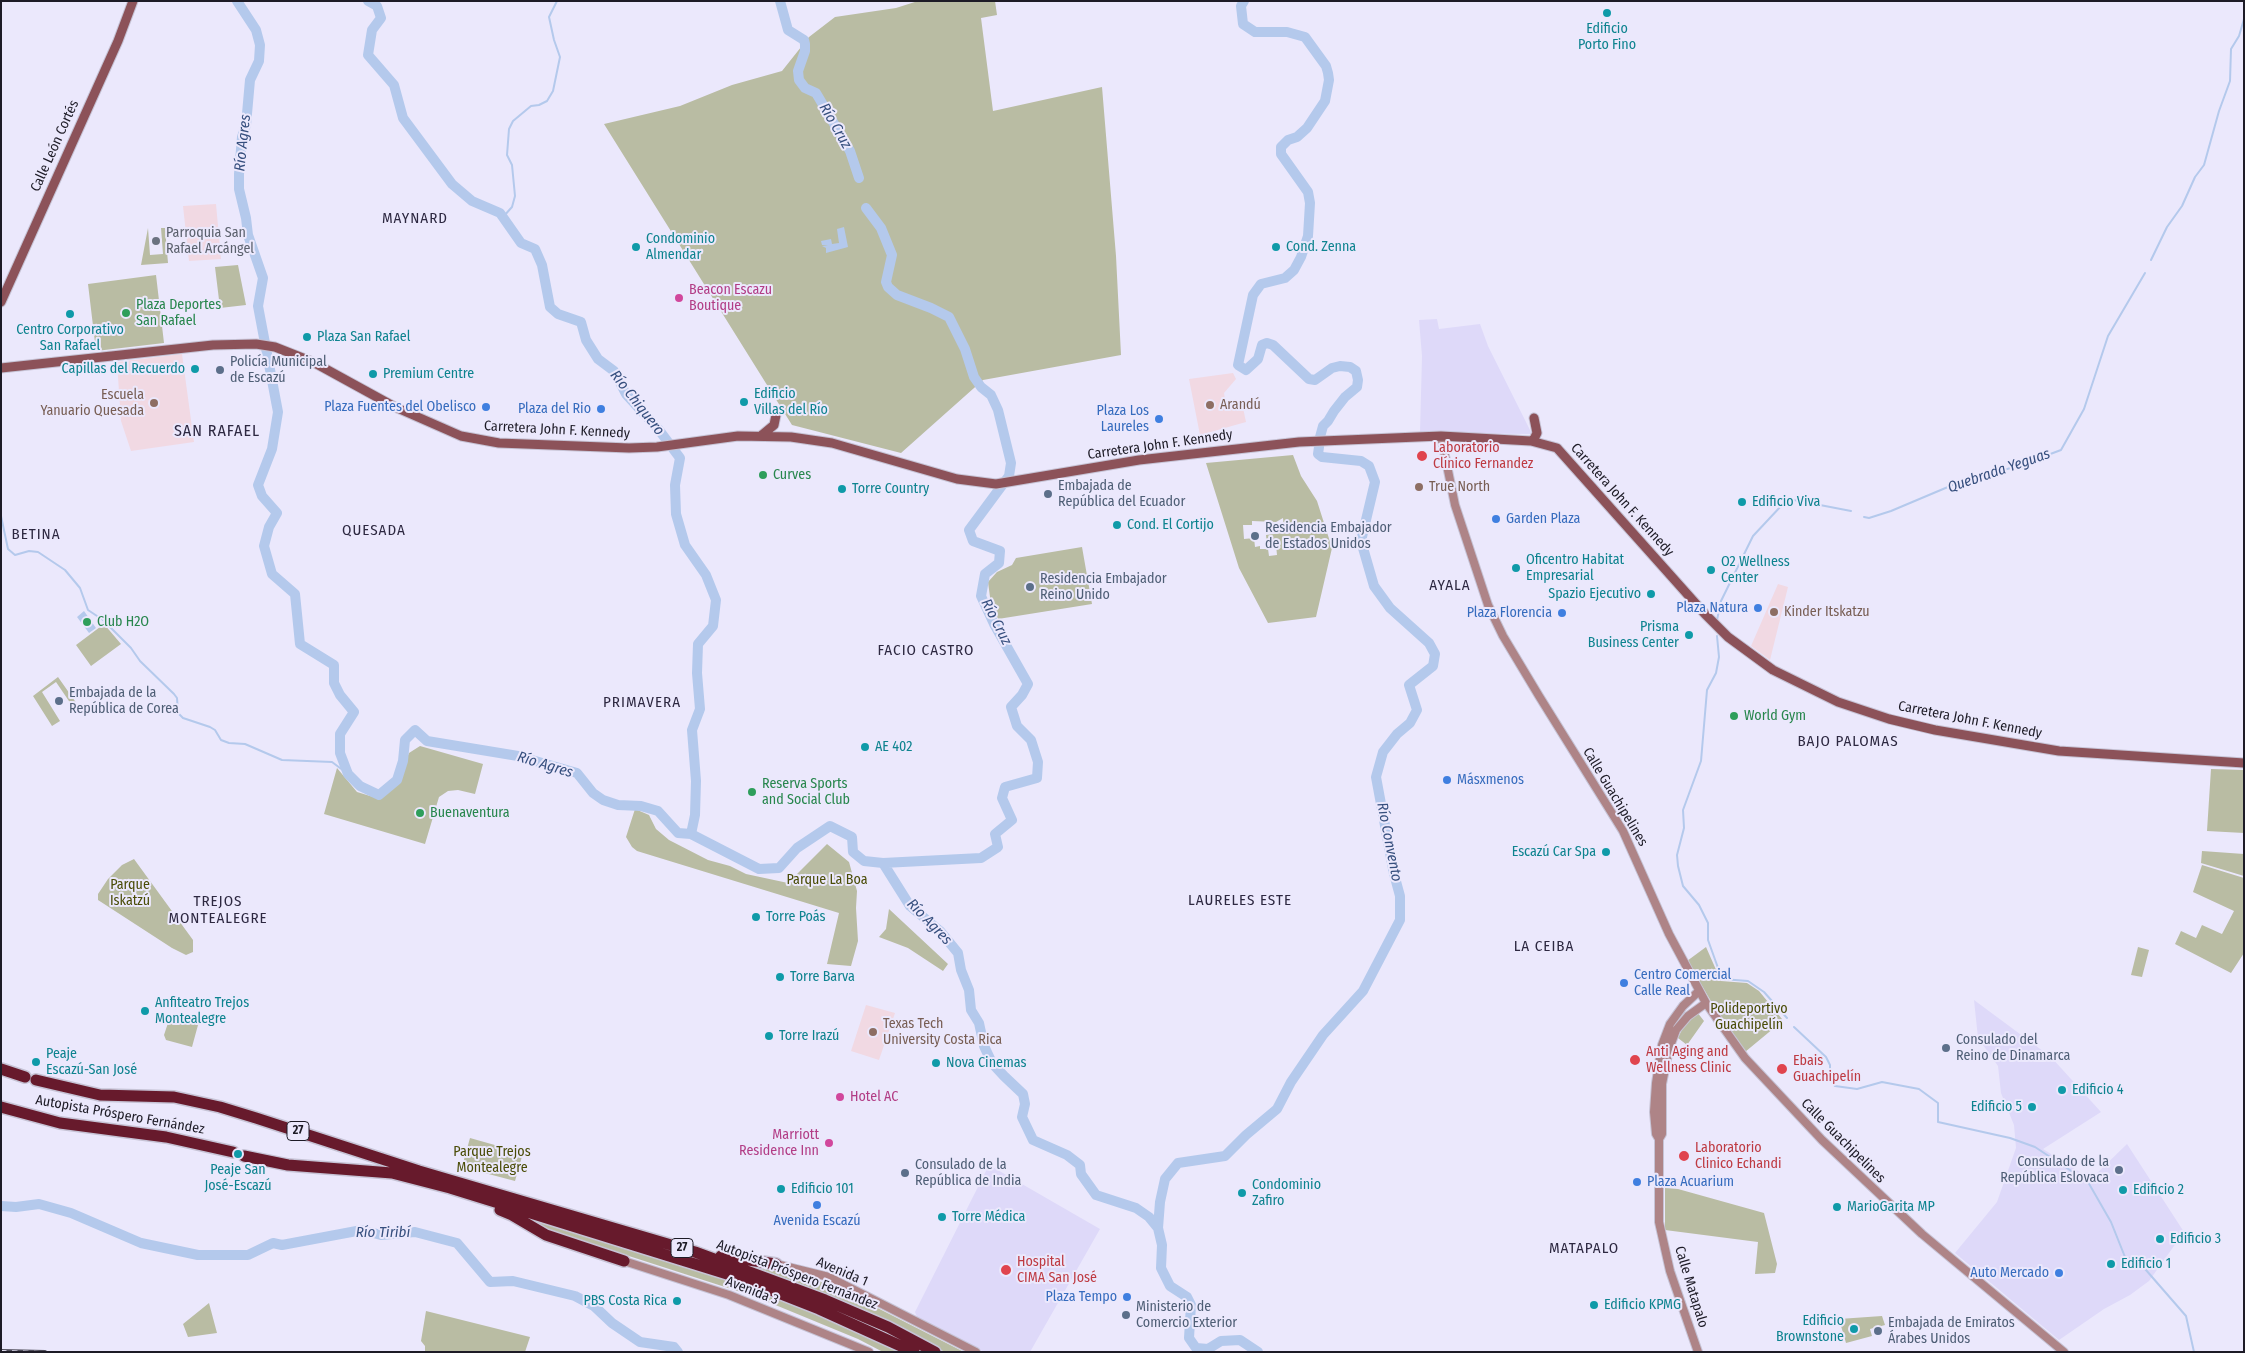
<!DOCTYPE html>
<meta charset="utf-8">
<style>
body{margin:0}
#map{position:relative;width:2245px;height:1353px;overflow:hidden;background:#ebe8fc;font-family:"Fira Sans Condensed",sans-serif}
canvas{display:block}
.frame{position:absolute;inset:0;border:2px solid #1d1b26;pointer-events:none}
</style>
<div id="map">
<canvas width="2245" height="1353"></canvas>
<div class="frame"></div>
</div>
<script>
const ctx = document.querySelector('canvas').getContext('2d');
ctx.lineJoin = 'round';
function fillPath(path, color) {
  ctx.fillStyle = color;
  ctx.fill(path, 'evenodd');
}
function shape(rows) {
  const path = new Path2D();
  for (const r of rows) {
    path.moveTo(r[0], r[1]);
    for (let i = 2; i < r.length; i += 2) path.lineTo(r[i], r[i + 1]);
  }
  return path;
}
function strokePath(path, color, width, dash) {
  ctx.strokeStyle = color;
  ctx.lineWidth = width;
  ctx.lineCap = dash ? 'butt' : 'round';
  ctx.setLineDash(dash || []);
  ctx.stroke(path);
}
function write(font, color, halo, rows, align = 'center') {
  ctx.font = font + ' "Fira Sans Condensed",sans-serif';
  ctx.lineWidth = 4;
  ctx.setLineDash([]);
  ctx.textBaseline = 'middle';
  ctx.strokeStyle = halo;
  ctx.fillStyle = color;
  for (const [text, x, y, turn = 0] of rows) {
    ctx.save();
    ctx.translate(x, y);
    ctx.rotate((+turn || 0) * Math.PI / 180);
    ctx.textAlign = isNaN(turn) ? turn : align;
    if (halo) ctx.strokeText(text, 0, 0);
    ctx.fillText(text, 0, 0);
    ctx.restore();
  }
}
fillPath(shape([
 [1437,319,1439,329,1480,324,1488,346,1532,434,1420,433,1422,356,1419,320],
 [1974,1000,2051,1057,2101,1112,2043,1149,2091,1179,2127,1144,2184,1232,2149,1281,2130,1295,2104,1309,2059,1340,1955,1253,1997,1202,2016,1148,2014,1125,2001,1093,1998,1066,1978,1038],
 [989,1165,1100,1229,1030,1352,984,1352,917,1317,915,1312]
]), '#ded9f9');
fillPath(shape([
 [216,204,221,259,189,261,183,206],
 [182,354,194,442,131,451,121,421,117,362],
 [1233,373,1236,379,1224,393,1226,406,1242,403,1246,422,1200,435,1189,379],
 [1778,584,1788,587,1770,660,1751,646],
 [866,1005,895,1013,879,1060,851,1051]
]), '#f1d9e3');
fillPath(shape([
 [918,1,995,1,997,15,981,18,993,111,1102,87,1116,256,1121,355,983,380,901,453,792,425,604,124,680,106,732,85,782,71,809,37,835,17,896,8],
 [148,228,150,255,163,254,161,228,165,228,168,263,141,265],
 [238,265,246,305,220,308,215,267],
 [156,275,164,343,96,351,88,284],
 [1293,455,1301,476,1317,501,1332,548,1316,617,1268,623,1239,568,1206,463],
 [1283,518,1284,530,1282,530,1282,533,1266,535,1267,546,1276,545,1277,555,1269,556,1268,549,1260,549,1260,546,1255,547,1254,538,1244,539,1243,525,1252,525,1252,521,1276,522],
 [1082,547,1092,604,998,619,990,597,988,582,997,572,1012,565,1016,558],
 [104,624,121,644,91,666,76,645],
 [58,677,77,704,73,707,56,682,42,692,60,721,52,726,33,696],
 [420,746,483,764,475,794,458,790,448,791,439,797,425,844,324,814,337,768,357,792,380,799,396,785,409,753],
 [2211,769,2244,770,2244,833,2207,831],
 [635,809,649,815,656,829,669,840,708,860,730,866,746,874,788,883,827,844,849,862,857,891,856,908,858,941,851,966,827,964,839,913,637,851,632,847,626,837],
 [2202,851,2244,854,2244,876,2201,863],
 [134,859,193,940,193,952,186,955,172,948,98,900,98,894,108,879,122,865],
 [2202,865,2244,878,2244,953,2231,973,2175,944,2181,931,2196,938,2202,925,2222,934,2234,911,2193,892],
 [889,909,948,964,943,971,908,948,879,937,886,929],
 [1706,947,1721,981,1747,983,1759,991,1782,1019,1774,1028,1745,1052,1730,1033,1687,961],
 [2138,947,2149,950,2142,977,2131,975],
 [1697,1012,1704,1021,1687,1045,1678,1038,1685,1023],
 [170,1017,198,1025,192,1047,166,1040,164,1035],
 [470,1138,523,1153,515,1181,462,1167],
 [1665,1188,1678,1189,1764,1213,1777,1264,1775,1273,1755,1274,1758,1242,1665,1230],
 [532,1219,721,1273,905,1352,883,1352,858,1339,756,1297,604,1248,596,1248,546,1229],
 [750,1265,795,1273,812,1278,850,1294,964,1352,945,1352,820,1291],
 [209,1303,217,1333,188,1337,183,1324],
 [426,1311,530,1337,525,1352,425,1352,425,1346,421,1341],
 [1882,1316,1885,1325,1870,1329,1872,1336,1846,1343,1839,1319]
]), '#b9bca3');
fillPath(shape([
 [844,227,848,247,826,253,826,248,822,246,828,245,822,245,821,241,831,239,832,244,839,243,837,229],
 [84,611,96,628,89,633,77,617]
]), '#b4c9ec');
strokePath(shape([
 [503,217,512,207,515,196,512,165,507,155,509,129,513,121,531,106,539,105,547,101,553,91,560,57,554,40,549,17,557,1],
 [2151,260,2167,227,2182,206,2195,177,2204,165,2219,111,2230,81,2231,49,2239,36,2244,19],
 [1,516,8,549,15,555,29,551,38,552,65,570,80,588,88,610,103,620,131,648,140,661,174,694,177,698,178,713,183,718,210,727,215,730,221,740,229,743,245,744,282,760,332,762,348,774],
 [1864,517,1869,518,1891,511,1955,484,2021,465,2061,450,2084,409,2108,336,2145,273],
 [1717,620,1721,601,1753,536,1782,505,1794,500,1851,511],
 [1717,636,1719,657,1716,673,1707,690,1701,761,1683,810,1684,828,1677,855,1678,866,1683,886,1699,905,1708,923,1708,940,1722,979,1748,981,1764,992,1787,1018],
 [1794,1027,1826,1057,1830,1065,1830,1080,1835,1086,1857,1089,1882,1082,1919,1089,1938,1103,1938,1122,2010,1138,2035,1147,2088,1182,2111,1222,2125,1257,2139,1262,2186,1316,2194,1352]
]), '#b4c9ec', 2);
strokePath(shape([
 [237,1,256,30,260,45,259,61,250,80,246,125,242,137,239,174,239,189,246,218,248,235,263,278,258,306,278,412,272,449,258,485,262,496,277,513,269,527,264,546,272,574,295,594,300,644,334,665,334,683,340,695,354,712,340,734,340,753,348,774,360,786,379,795,397,780,403,761,405,740,415,730,427,741,518,756,577,773,593,793,603,800,618,805,641,806,658,811,678,833,691,834,759,869,779,868,797,848,830,826,852,837,853,852,864,861,883,863,910,906,940,931,958,953,961,970,969,990,971,1010,979,1023,984,1046,992,1063,1004,1076,1023,1094,1025,1104,1022,1117,1033,1140,1067,1155,1080,1165,1081,1174,1096,1195,1136,1208,1149,1217,1158,1228,1162,1245,1161,1268,1170,1286,1187,1297,1191,1305,1189,1338,1196,1348,1208,1349,1221,1341,1240,1340,1258,1352],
 [368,1,377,6,381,18,372,30,368,55,394,85,403,118,452,184,472,201,500,213,521,243,535,249,542,265,550,307,558,314,581,322,586,340,598,359,614,371,626,394,659,430,680,458,675,485,676,514,685,545,706,575,716,600,713,626,698,644,697,673,700,709,692,730,696,781,695,815,691,834],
 [780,1,788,30,804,40,805,44,805,51,798,71,799,80,805,88,816,93,819,98,850,151,859,178],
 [1244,1,1241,6,1243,24,1255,32,1287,32,1305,37,1326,66,1328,73,1329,80,1325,101,1307,128,1297,137,1288,140,1281,147,1281,154,1308,192,1310,203,1308,236,1301,257,1294,270,1285,278,1261,284,1253,295,1238,365,1246,370,1258,359,1262,345,1267,343,1273,345,1309,379,1315,380,1332,368,1340,366,1350,367,1356,371,1358,380,1357,387,1345,397,1334,411,1328,421,1323,426,1320,437],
 [866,208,881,228,892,255,886,282,888,287,897,295,931,308,949,317,965,349,974,377,981,387,991,395,998,410,1011,463,1009,476,969,530,973,541,1000,551,999,563,985,574,981,596,994,624,1028,684,1022,695,1011,707,1017,726,1031,740,1038,762,1037,778,1005,787,1002,798,1012,820,995,834,998,847,981,858,883,863],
 [1,1206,16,1207,39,1204,71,1213,141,1243,198,1255,248,1255,273,1243,282,1245,362,1230,381,1235,415,1232,457,1243,490,1282,513,1281,575,1296,594,1306,612,1323,640,1342,674,1347,678,1352],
 [1158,1228,1160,1202,1165,1179,1178,1163,1225,1156,1246,1135,1277,1109,1291,1082,1323,1035,1363,991,1400,920,1400,896,1394,874,1376,777,1383,752,1397,734,1410,723,1417,710,1409,685,1433,666,1435,654,1429,643,1390,608,1374,586,1361,541,1375,482,1369,466,1361,461,1322,457,1318,454,1319,447]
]), '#b4c9ec', 10);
const tertiary = shape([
 [1441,436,1455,505,1488,605,1503,636,1539,696,1623,831,1669,934,1706,1003,1745,1058,1822,1140,1922,1234,2064,1352],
 [1659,1139,1656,1134,1654,1112,1656,1083,1662,1045,1670,1024,1683,1006,1699,991],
 [624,1261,729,1295,869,1352],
 [776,1264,829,1277,976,1352],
 [1698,1352,1670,1271,1659,1222,1659,1139,1662,1134,1662,1084,1669,1049,1676,1030,1688,1016,1706,1003]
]);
const secondary = shape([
 [1,302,118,41,133,1],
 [1,368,213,345,256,344,275,347,313,362,395,407,461,436,499,443,629,448,657,447,738,436,791,437,832,443,957,479,996,484,1139,460,1299,442,1441,436,1531,441,1557,448,1705,614,1728,637,1773,670,1838,702,1889,719,1935,730,2059,751,2244,763],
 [762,435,774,425,776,415],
 [1531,441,1534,439,1537,433,1534,418]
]);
const trunk = shape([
 [1,1069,25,1077],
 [36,1080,100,1095,174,1097,220,1107,256,1118,419,1171,695,1252,825,1300,888,1327,935,1352],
 [1,1107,60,1123,166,1137,233,1152],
 [244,1156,288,1165,392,1173,450,1188,740,1278,819,1309,914,1352],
 [500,1210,512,1215,546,1235,624,1261],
 [721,1256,776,1264]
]);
strokePath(tertiary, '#c6c3d5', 10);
strokePath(secondary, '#c6c3d5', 11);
strokePath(trunk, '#c6c3d5', 14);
strokePath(tertiary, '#ae8487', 8);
strokePath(secondary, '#8c5259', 9);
strokePath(trunk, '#671a2c', 11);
const rail = shape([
 [1,1351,45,1352]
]);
strokePath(rail, '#4f4d5a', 4);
strokePath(rail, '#ebe8fc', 2, [5.5]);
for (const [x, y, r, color] of [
 [1607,13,5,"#0f9aa8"],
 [156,241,5,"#6b7280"],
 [636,247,5,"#0f9aa8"],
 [1276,247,5,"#0f9aa8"],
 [679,298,5,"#d1479c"],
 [126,313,5,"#2e9e5b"],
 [70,314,5,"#0f9aa8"],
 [307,337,5,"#0f9aa8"],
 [195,369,5,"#0f9aa8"],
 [220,370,5,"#5c6f8a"],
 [373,374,5,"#0f9aa8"],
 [744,402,5,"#0f9aa8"],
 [154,403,5,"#8d6e63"],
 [1210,405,5,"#8d6e63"],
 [486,407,5,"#3f7fe0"],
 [601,409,5,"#3f7fe0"],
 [1159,419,5,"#3f7fe0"],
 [1422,456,6,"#e0444e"],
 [763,475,5,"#2e9e5b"],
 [1419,487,5,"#8d6e63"],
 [842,489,5,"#0f9aa8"],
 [1048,494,5,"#5c6f8a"],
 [1742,502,5,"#0f9aa8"],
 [1496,519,5,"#3f7fe0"],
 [1117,525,5,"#0f9aa8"],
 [1255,536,5,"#5c6f8a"],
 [1516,568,5,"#0f9aa8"],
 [1711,570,5,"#0f9aa8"],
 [1030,587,5,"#5c6f8a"],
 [1651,594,5,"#0f9aa8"],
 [1758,608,5,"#3f7fe0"],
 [1774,612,5,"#8d6e63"],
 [1562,613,5,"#3f7fe0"],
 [87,622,5,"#2e9e5b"],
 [1689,635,5,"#0f9aa8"],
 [59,701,5,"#5c6f8a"],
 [1734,716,5,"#2e9e5b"],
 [865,747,5,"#0f9aa8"],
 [1447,780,5,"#3f7fe0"],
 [752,792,5,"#2e9e5b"],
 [420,813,5,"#2e9e5b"],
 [1606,852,5,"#0f9aa8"],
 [756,917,5,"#0f9aa8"],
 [780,977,5,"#0f9aa8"],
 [1624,983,5,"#3f7fe0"],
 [145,1011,5,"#0f9aa8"],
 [873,1032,5,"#8d6e63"],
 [769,1036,5,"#0f9aa8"],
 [1946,1048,5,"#5c6f8a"],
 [1635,1060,6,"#e0444e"],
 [36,1062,5,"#0f9aa8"],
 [936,1063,5,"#0f9aa8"],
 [1782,1069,6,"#e0444e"],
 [2062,1090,5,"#0f9aa8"],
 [840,1097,5,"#d1479c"],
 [2032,1107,5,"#0f9aa8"],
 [829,1143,5,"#d1479c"],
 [238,1154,5,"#0f9aa8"],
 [1684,1156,6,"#e0444e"],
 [2119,1170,5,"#5c6f8a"],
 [905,1173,5,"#5c6f8a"],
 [1637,1182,5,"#3f7fe0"],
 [781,1189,5,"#0f9aa8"],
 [2123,1190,5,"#0f9aa8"],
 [1242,1193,5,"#0f9aa8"],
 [817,1205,5,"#3f7fe0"],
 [1837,1207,5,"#0f9aa8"],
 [942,1217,5,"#0f9aa8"],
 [2160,1239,5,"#0f9aa8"],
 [2111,1264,5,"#0f9aa8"],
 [1006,1270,6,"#e0444e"],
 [2059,1273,5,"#3f7fe0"],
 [1127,1297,5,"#3f7fe0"],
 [677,1301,5,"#0f9aa8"],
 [1594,1305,5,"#0f9aa8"],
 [1126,1315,5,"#5c6f8a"],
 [1854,1329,5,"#0f9aa8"],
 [1878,1331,5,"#5c6f8a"]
]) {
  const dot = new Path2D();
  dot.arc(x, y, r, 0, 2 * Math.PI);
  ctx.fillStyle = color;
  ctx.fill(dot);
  strokePath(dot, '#ebe8fc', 2);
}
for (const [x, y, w] of [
 [298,1131,22],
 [682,1248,22]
]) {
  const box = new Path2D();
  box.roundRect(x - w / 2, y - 9.5, w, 19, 4);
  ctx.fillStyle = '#ebe8fc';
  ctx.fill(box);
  strokePath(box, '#1d1b26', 1);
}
write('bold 12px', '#1d1b26', null, [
 ["27",298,1131],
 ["27",682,1248]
]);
write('14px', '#0d838f', '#ebe8fc', [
 ["Edificio",1607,29,"center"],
 ["Porto Fino",1607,45,"center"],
 ["Condominio",646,239],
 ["Almendar",646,255],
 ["Cond. Zenna",1286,247],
 ["Centro Corporativo",70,330,"center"],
 ["San Rafael",70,346,"center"],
 ["Plaza San Rafael",317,337],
 ["Capillas del Recuerdo",185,369,"right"],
 ["Premium Centre",383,374],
 ["Edificio",754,394],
 ["Villas del Río",754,410],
 ["Torre Country",852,489],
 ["Edificio Viva",1752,502],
 ["Cond. El Cortijo",1127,525],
 ["Oficentro Habitat",1526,560],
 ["Empresarial",1526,576],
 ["O2 Wellness",1721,562],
 ["Center",1721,578],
 ["Spazio Ejecutivo",1641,594,"right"],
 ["Prisma",1679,627,"right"],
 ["Business Center",1679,643,"right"],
 ["AE 402",875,747],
 ["Escazú Car Spa",1596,852,"right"],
 ["Torre Poás",766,917],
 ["Torre Barva",790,977],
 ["Anfiteatro Trejos",155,1003],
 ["Montealegre",155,1019],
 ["Torre Irazú",779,1036],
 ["Peaje",46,1054],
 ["Escazú-San José",46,1070],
 ["Nova Cinemas",946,1063],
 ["Edificio 4",2072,1090],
 ["Edificio 5",2022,1107,"right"],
 ["Peaje San",238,1170,"center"],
 ["José-Escazú",238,1186,"center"],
 ["Condominio",1252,1185],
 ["Zafiro",1252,1201],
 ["Edificio 101",791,1189],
 ["Edificio 2",2133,1190],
 ["MarioGarita MP",1847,1207],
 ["Torre Médica",952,1217],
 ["Edificio 3",2170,1239],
 ["Edificio 1",2121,1264],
 ["PBS Costa Rica",667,1301,"right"],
 ["Edificio KPMG",1604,1305],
 ["Edificio",1844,1321,"right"],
 ["Brownstone",1844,1337,"right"]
], 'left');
write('14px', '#1d1b26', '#ebe8fc', [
 ["Calle León Cortés",55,146,-66],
 ["Carretera John F. Kennedy",557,430,3],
 ["Carretera John F. Kennedy",1160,445,-8],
 ["Carretera John F. Kennedy",1622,500,48],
 ["Carretera John F. Kennedy",1970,720,11],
 ["Calle Guachipelines",1615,797,59],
 ["Autopista Próspero Fernández",120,1115,10],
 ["Calle Guachipelines",1843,1141,45],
 ["Avenida 1",842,1272,23],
 ["Autopista Próspero Fernández",797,1275,21],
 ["Calle Matapalo",1691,1287,73],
 ["Avenida 3",752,1291,21]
]);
write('14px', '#5b616d', '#ebe8fc', [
 ["Parroquia San",166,233],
 ["Rafael Arcángel",166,249]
], 'left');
write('14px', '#b23c85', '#ebe8fc', [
 ["Beacon Escazu",689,290],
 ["Boutique",689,306],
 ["Hotel AC",850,1097],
 ["Marriott",819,1135,"right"],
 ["Residence Inn",819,1151,"right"]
], 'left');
write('14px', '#27864d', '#ebe8fc', [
 ["Plaza Deportes",136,305],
 ["San Rafael",136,321],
 ["Curves",773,475],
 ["Club H2O",97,622],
 ["World Gym",1744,716],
 ["Reserva Sports",762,784],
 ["and Social Club",762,800],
 ["Buenaventura",430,813]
], 'left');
write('14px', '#4e5e75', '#ebe8fc', [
 ["Policía Municipal",230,362],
 ["de Escazú",230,378],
 ["Embajada de",1058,486],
 ["República del Ecuador",1058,502],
 ["Residencia Embajador",1265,528],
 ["de Estados Unidos",1265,544],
 ["Residencia Embajador",1040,579],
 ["Reino Unido",1040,595],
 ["Embajada de la",69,693],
 ["República de Corea",69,709],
 ["Consulado del",1956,1040],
 ["Reino de Dinamarca",1956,1056],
 ["Consulado de la",2109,1162,"right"],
 ["República Eslovaca",2109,1178,"right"],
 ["Consulado de la",915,1165],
 ["República de India",915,1181],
 ["Ministerio de",1136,1307],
 ["Comercio Exterior",1136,1323],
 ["Embajada de Emiratos",1888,1323],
 ["Árabes Unidos",1888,1339]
], 'left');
write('14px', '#785e54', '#ebe8fc', [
 ["Escuela",144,395,"right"],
 ["Yanuario Quesada",144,411,"right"],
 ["Arandú",1220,405],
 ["True North",1429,487],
 ["Kinder Itskatzu",1784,612],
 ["Texas Tech",883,1024],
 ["University Costa Rica",883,1040]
], 'left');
write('14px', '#366cbe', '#ebe8fc', [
 ["Plaza Fuentes del Obelisco",476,407],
 ["Plaza del Rio",591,409],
 ["Plaza Los",1149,411],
 ["Laureles",1149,427],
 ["Garden Plaza",1506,519,"left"],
 ["Plaza Natura",1748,608],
 ["Plaza Florencia",1552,613],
 ["Másxmenos",1457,780,"left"],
 ["Centro Comercial",1634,975,"left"],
 ["Calle Real",1634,991,"left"],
 ["Plaza Acuarium",1647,1182,"left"],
 ["Avenida Escazú",817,1221,"center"],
 ["Auto Mercado",2049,1273],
 ["Plaza Tempo",1117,1297]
], 'right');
write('14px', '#be3a42', '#ebe8fc', [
 ["Laboratorio",1433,448],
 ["Clínico Fernandez",1433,464],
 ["Anti Aging and",1646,1052],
 ["Wellness Clinic",1646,1068],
 ["Ebais",1793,1061],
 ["Guachipelín",1793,1077],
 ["Laboratorio",1695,1148],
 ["Clinico Echandi",1695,1164],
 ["Hospital",1017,1262],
 ["CIMA San José",1017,1278]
], 'left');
write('14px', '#4a4c07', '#ebe8fc', [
 ["Parque La Boa",827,880],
 ["Parque",130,885],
 ["Iskatzú",130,901],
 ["Polideportivo",1749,1009],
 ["Guachipelín",1749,1025],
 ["Parque Trejos",492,1152],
 ["Montealegre",492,1168]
]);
write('italic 15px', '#364f7e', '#ebe8fc', [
 ["Río Cruz",835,126,60],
 ["Río Agres",243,143,-84],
 ["Río Chiquero",637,403,52],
 ["Quebrada Yeguas",1999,471,-19],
 ["Río Cruz",996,622,63],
 ["Río Agres",545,765,17],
 ["Río Convento",1389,842,79],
 ["Río Agres",929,922,46],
 ["Río Tiribí",383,1233]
]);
ctx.letterSpacing = '1px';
write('15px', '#2d2841', '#ebe8fc', [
 ["MAYNARD",415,219],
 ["QUESADA",374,531],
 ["BETINA",36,535],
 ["AYALA",1450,586],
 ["FACIO CASTRO",926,651],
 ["PRIMAVERA",642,703],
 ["BAJO PALOMAS",1848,742],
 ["LAURELES ESTE",1240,901],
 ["TREJOS",218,902],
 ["MONTEALEGRE",218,919],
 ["LA CEIBA",1544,947],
 ["MATAPALO",1584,1249]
]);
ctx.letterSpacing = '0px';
ctx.letterSpacing = '1px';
write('16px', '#2d2841', '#ebe8fc', [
 ["SAN RAFAEL",217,432]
]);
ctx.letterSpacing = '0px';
</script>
